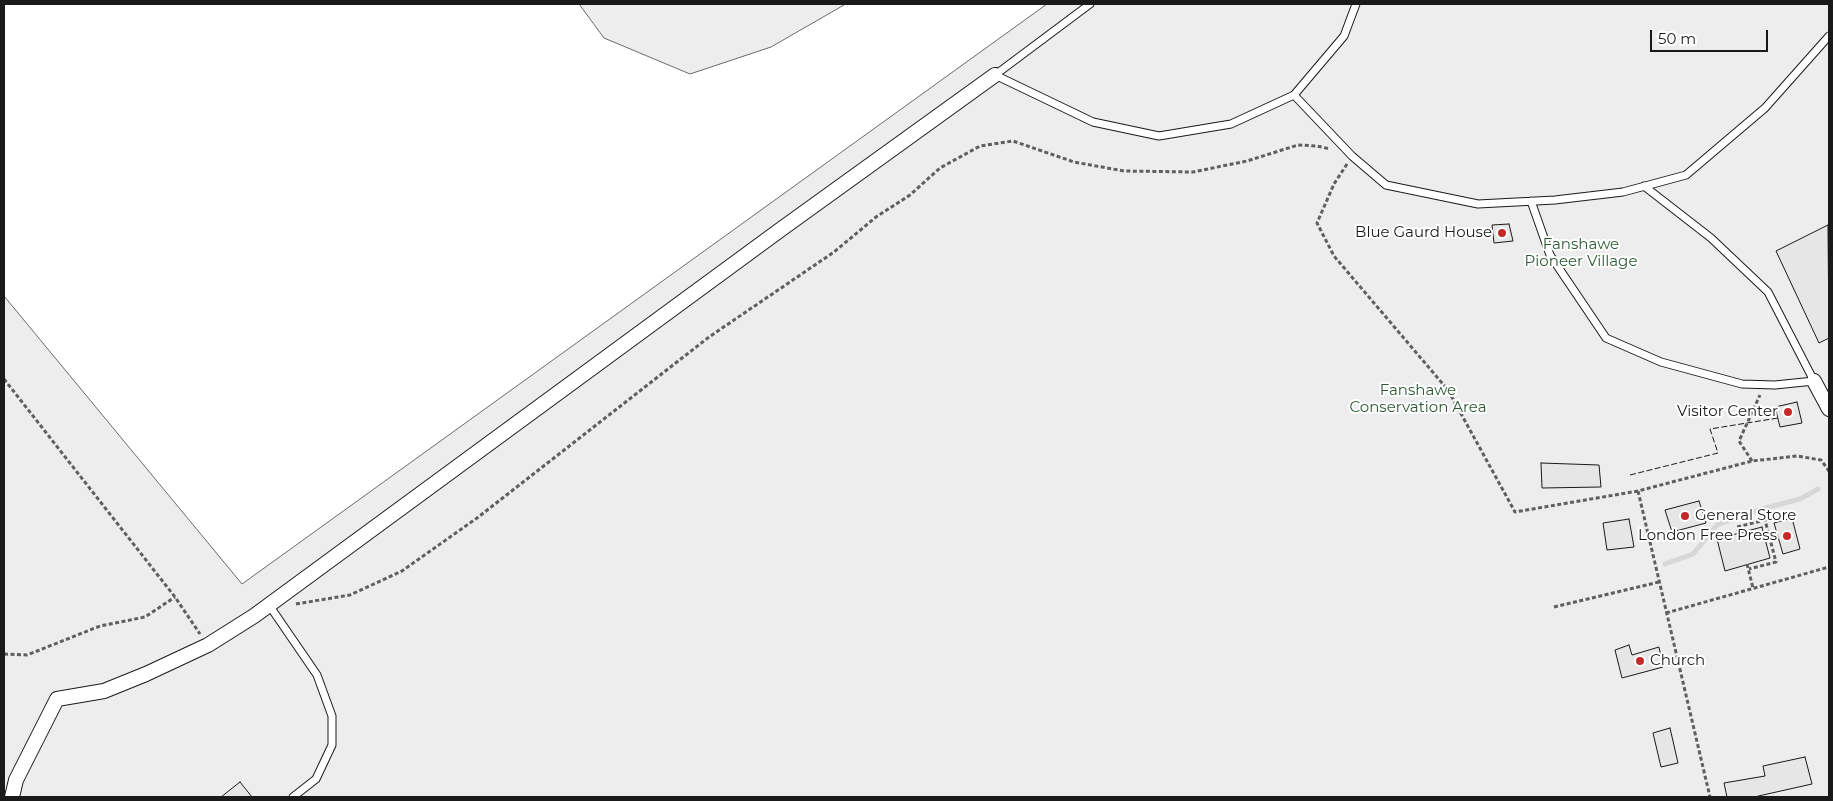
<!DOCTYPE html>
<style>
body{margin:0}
#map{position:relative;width:1833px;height:801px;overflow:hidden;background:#fff;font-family:Montserrat,sans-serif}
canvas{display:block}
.frame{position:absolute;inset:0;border:5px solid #1a1a1a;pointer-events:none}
.scale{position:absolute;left:1650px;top:30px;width:118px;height:22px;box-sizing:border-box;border:2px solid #1a1a1a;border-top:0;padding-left:6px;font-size:15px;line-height:18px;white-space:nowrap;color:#1a1a1a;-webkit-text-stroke:4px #fff;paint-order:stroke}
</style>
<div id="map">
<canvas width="1833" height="801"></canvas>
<div class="frame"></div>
<div class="scale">50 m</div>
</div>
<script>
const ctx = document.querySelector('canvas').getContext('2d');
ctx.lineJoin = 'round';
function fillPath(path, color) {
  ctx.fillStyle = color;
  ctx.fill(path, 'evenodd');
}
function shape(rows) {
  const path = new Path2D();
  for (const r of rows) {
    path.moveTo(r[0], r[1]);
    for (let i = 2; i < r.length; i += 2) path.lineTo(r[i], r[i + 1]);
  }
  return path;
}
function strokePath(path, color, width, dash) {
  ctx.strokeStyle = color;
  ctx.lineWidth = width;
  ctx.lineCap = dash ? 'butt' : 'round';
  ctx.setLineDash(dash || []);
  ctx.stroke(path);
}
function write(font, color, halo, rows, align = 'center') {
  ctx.font = font + ' Montserrat,sans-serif';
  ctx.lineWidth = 4;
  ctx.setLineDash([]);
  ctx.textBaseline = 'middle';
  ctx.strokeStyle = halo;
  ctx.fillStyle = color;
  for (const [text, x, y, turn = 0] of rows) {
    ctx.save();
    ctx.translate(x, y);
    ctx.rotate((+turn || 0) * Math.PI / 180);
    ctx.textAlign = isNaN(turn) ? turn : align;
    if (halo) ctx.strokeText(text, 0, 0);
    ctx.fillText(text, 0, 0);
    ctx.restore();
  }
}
const green = shape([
 [579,4,843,4,844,5,771,47,690,74,604,38,579,4],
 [1047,4,1829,4,1829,797,4,797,4,296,242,584,1047,4]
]);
fillPath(green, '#ededed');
strokePath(green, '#6a6a6a', 1);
strokePath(shape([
 [1665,564,1693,554,1717,525,1758,510,1800,499,1818,489]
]), '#d7d7d7', 5);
const building = shape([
 [1509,224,1513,241,1494,243,1492,225,1509,224],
 [1828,225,1829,338,1819,343,1776,251,1828,225],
 [1797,402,1802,423,1780,427,1775,407,1797,402],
 [1541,463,1599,465,1601,487,1542,488,1541,463],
 [1699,501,1706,523,1672,532,1665,510,1699,501],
 [1792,518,1800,549,1783,554,1774,523,1792,518],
 [1629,519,1634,547,1607,550,1603,523,1629,519],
 [1762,527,1770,558,1725,571,1717,539,1762,527],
 [1629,645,1632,655,1659,647,1663,667,1622,678,1615,650,1629,645],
 [1670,728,1678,763,1661,767,1653,733,1670,728],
 [1805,757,1812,784,1754,797,1727,797,1724,783,1765,776,1763,766,1805,757],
 [240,782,252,797,221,797,240,782]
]);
fillPath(building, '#e6e6e6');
strokePath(building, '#1a1a1a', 1);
const service = shape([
 [1090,4,995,75,1093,122,1159,136,1231,124,1294,95,1344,36,1356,4],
 [1294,95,1352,156,1386,185,1478,204,1555,200,1623,192,1686,175,1765,108,1829,36],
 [1531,201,1550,255,1606,338,1661,362,1742,384,1775,385,1814,381,1768,292,1711,238,1644,186],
 [269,605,317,675,332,716,332,745,316,779,293,797]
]);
const minor = shape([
 [1814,381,1829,409],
 [12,797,16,780,57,699,104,691,146,674,208,645,254,616,780,230,995,75]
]);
strokePath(service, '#1a1a1a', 9);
strokePath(minor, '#1a1a1a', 16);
strokePath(shape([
 [1347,164,1334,184,1317,223,1334,256,1448,390,1515,512,1638,491,1752,461,1797,456,1821,460,1829,471],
 [4,379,175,597,200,634],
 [1752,461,1739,441,1760,395],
 [1638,491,1710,797],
 [1739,533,1737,527,1765,520,1776,562,1749,569],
 [1747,564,1753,588],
 [296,604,350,595,402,571,477,518,709,337,834,252,876,217,910,195,940,168,980,146,1013,141,1074,162,1124,171,1193,172,1247,161,1298,145,1317,146,1330,149],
 [1554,607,1659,582],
 [1666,613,1829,567],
 [4,654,27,655,100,626,145,617,175,597]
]), '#5f5f5f', 3, [4, 2.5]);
strokePath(service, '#fff', 7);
strokePath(minor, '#fff', 14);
strokePath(shape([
 [1630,475,1718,453,1710,429,1778,418]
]), '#1a1a1a', 1, [6, 2.5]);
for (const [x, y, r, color] of [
 [1502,233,5,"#c62828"],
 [1788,412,5,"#c62828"],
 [1685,516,5,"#c62828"],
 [1787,536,5,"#c62828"],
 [1640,661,5,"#c62828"]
]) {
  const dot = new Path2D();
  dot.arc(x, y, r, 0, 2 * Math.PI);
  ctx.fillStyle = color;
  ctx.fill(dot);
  strokePath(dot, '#fff', 2);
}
write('15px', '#1a1a1a', '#fff', [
 ["Blue Gaurd House",1492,233],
 ["Visitor Center",1778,412],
 ["General Store",1695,516,"left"],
 ["London Free Press",1777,536],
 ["Church",1650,661,"left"]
], 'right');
write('15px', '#2b5a34', '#fff', [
 ["Fanshawe",1581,245],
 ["Pioneer Village",1581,262],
 ["Fanshawe",1418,391],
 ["Conservation Area",1418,408]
]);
</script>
